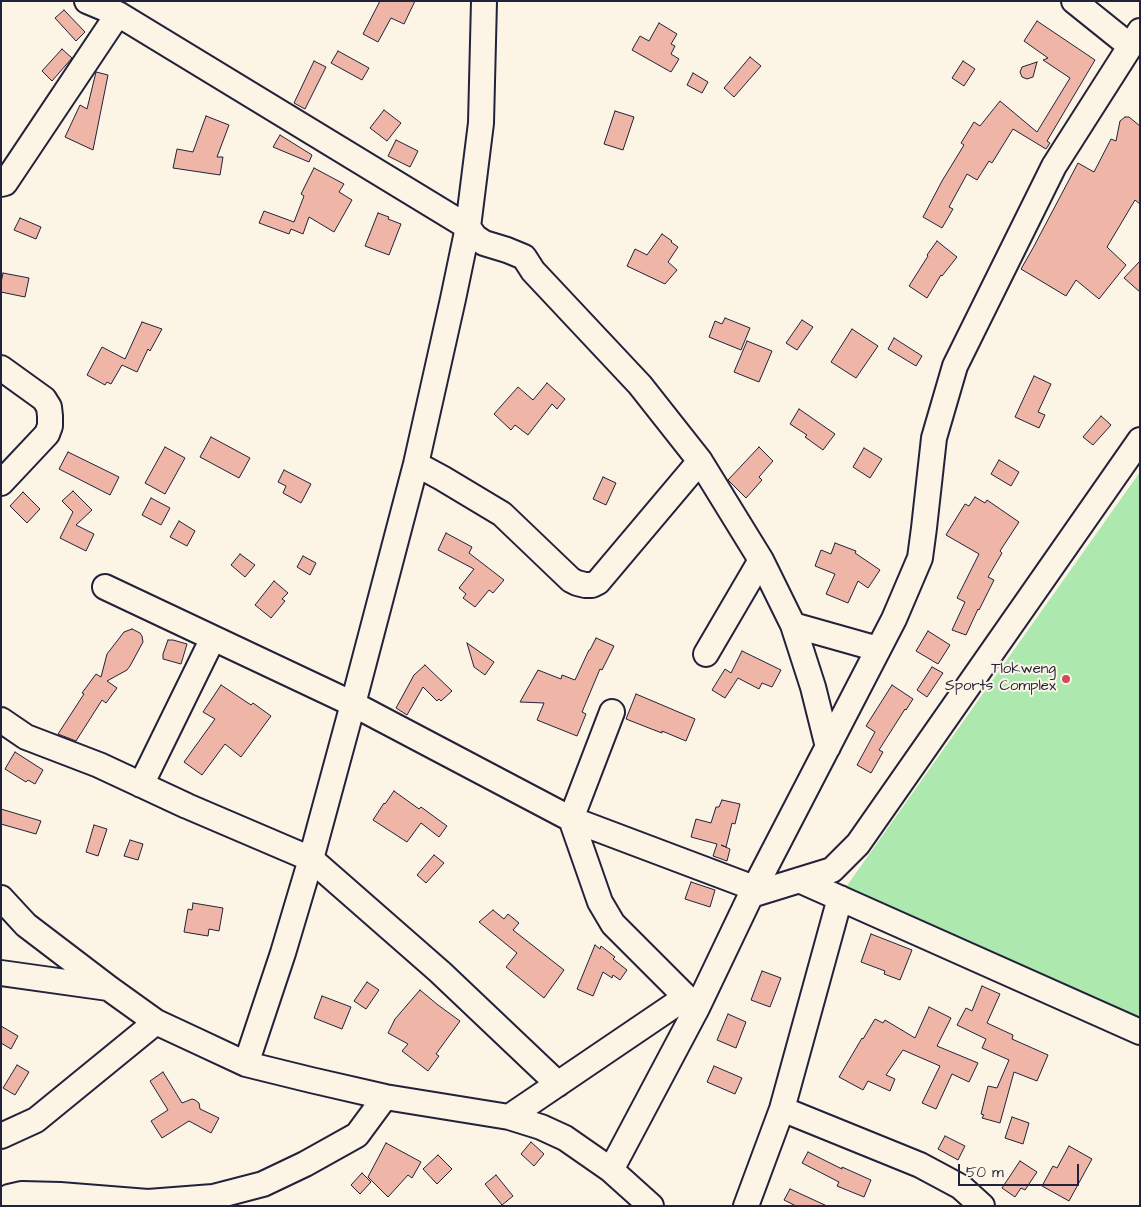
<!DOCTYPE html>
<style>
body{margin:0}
#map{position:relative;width:1141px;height:1207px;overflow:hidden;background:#fcf5e5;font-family:"Architects Daughter",sans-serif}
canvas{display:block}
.frame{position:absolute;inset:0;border:2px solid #22223b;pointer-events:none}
.scale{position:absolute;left:958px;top:1164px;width:121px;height:22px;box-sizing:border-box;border:2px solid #22223b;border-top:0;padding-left:6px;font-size:15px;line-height:18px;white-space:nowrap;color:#22223b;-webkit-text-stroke:4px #fcf5e5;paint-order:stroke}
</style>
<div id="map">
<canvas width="1141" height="1207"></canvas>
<div class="frame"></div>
<div class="scale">50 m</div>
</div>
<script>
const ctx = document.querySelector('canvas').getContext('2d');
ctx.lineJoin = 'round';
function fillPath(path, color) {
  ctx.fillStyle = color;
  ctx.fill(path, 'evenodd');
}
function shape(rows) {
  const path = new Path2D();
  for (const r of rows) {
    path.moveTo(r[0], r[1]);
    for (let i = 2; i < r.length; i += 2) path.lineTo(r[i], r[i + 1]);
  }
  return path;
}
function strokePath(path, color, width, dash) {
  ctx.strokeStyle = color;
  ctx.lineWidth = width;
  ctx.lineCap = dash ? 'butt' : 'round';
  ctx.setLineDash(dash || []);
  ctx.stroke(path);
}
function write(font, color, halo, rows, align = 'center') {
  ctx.font = font + ' "Architects Daughter",sans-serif';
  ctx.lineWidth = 4;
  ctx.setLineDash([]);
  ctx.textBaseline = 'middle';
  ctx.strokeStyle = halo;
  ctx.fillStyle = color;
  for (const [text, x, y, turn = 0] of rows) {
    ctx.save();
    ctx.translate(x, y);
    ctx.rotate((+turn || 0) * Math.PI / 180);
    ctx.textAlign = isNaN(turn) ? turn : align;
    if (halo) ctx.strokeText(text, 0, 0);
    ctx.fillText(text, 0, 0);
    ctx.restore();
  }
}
fillPath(shape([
 [1140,472,1140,1019,846,887]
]), '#ade8ae');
const building = shape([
 [380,1,415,1,404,24,391,18,378,42,363,34,380,1],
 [64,10,85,32,76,41,55,18,64,10],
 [1037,21,1095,60,1047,141,1050,143,1046,149,1013,129,992,163,989,161,977,180,967,174,949,207,953,209,942,228,923,217,942,181,964,145,961,143,974,122,980,126,1000,101,1037,132,1070,78,1043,60,1048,58,1024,41,1037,21],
 [659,23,677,34,671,44,675,46,671,54,679,59,671,72,632,50,640,36,649,41,659,23],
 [62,49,72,58,52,81,42,71,62,49],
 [338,51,369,68,362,80,331,63,338,51],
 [750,57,761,66,734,97,724,88,750,57],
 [314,61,326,67,305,109,294,103,314,61],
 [963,61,975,69,964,86,952,78,963,61],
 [1037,62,1033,77,1027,79,1022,77,1020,72,1022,67,1037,62],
 [96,72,108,75,93,150,65,137,80,105,87,109,96,72],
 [693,73,708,82,702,93,687,85,693,73],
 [384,110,401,123,387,141,370,128,384,110],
 [615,111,634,117,623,150,604,144,615,111],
 [206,116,229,125,217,157,223,157,220,175,173,168,177,149,193,152,206,116],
 [1125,117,1129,117,1140,126,1140,204,1135,200,1107,247,1126,265,1099,299,1076,280,1066,296,1021,269,1033,248,1078,163,1094,172,1111,139,1116,141,1120,121,1125,117],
 [280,135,312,155,309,162,273,147,280,135],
 [396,140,418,151,410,167,388,156,396,140],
 [314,168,344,184,339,192,352,200,334,232,309,217,303,234,291,229,289,234,259,223,264,211,294,222,304,196,301,194,314,168],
 [378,213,389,217,388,219,401,224,389,255,365,246,378,213],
 [20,218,41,227,36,239,14,230,20,218],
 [662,234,672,241,671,242,678,247,668,262,677,270,665,284,627,266,635,249,647,255,662,234],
 [937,241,957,257,942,276,941,275,927,298,909,286,928,256,927,255,937,241],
 [1140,261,1140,292,1124,278,1140,261],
 [3,273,29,278,25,297,1,292,1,283,3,273],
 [725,318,750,328,741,350,709,337,715,321,722,324,725,318],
 [802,320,813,327,797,350,786,343,802,320],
 [142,322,162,329,150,351,148,349,137,372,122,365,111,384,107,382,105,385,87,375,102,347,125,359,142,322],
 [852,329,878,346,856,378,831,362,852,329],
 [894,338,922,356,916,366,888,349,894,338],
 [747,341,772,351,759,382,734,372,747,341],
 [1034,376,1051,384,1038,412,1045,415,1039,428,1015,417,1034,376],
 [547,383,565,399,557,409,552,404,528,435,515,425,511,430,494,414,518,387,533,400,547,383],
 [799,409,835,434,823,450,805,437,807,435,790,424,799,409],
 [1101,416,1111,425,1093,445,1083,437,1101,416],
 [211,437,250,458,239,478,200,457,211,437],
 [165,447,185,458,165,494,145,483,165,447],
 [759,447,773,461,759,477,762,480,746,498,728,480,759,447],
 [864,448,882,459,870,478,853,467,864,448],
 [68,452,119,477,110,495,59,469,68,452],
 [999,460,1019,472,1011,486,991,474,999,460],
 [284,470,311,484,301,503,283,493,286,486,278,482,284,470],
 [603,477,616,483,606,505,593,499,603,477],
 [73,491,92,510,76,525,94,534,86,551,60,538,73,512,62,501,73,491],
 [23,492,40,509,27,523,10,506,23,492],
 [975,497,985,503,987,500,1019,522,1000,551,1002,553,988,577,994,580,979,610,978,609,966,635,952,630,965,602,957,598,979,554,946,535,965,504,969,506,975,497],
 [151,498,170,508,161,525,142,515,151,498],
 [179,521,195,531,187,546,170,537,179,521],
 [446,533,472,547,469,553,504,580,493,593,489,590,475,607,463,598,466,594,459,588,474,569,438,550,446,533],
 [835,543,856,551,855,553,880,570,868,588,858,581,848,603,826,594,835,574,815,566,821,550,831,554,835,543],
 [240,554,255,565,245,577,231,565,240,554],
 [303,556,316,563,310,575,297,567,303,556],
 [274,581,288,593,282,599,285,601,271,618,255,605,274,581],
 [132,629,140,633,142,636,143,642,130,666,127,670,107,681,117,688,106,703,102,700,76,741,58,734,84,694,82,693,96,674,101,677,107,654,124,632,132,629],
 [928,631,950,645,938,664,916,651,928,631],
 [596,638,614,646,602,670,600,669,582,712,586,714,577,736,537,720,544,703,520,702,538,670,561,679,562,675,575,680,589,650,590,650,596,638],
 [168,640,173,640,187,644,181,664,163,659,163,654,168,640],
 [467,643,494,662,485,675,474,667,467,643],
 [742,651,781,670,772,687,762,683,759,689,738,678,725,698,712,690,725,669,731,673,742,651],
 [425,665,452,691,441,701,439,699,437,701,423,687,407,715,396,708,414,675,425,665],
 [932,667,943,673,927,697,917,690,932,667],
 [221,685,251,705,253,703,271,716,241,757,225,744,202,775,184,762,215,719,203,712,221,685],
 [892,685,913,699,906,710,905,709,879,750,883,752,871,773,857,765,875,732,866,726,892,685],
 [636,694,695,719,686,741,662,731,662,733,654,730,626,719,636,694],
 [15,752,43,770,35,784,28,780,26,782,5,769,15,752],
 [394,791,419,809,421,807,447,826,439,837,421,823,407,842,373,820,384,803,385,804,394,791],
 [722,800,740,804,735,824,732,823,726,847,721,845,730,849,727,861,713,856,717,844,691,837,696,819,711,823,716,807,719,807,722,800],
 [1,809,41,821,36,834,1,824,1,809],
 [94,825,107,829,98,856,86,852,94,825],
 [130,840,143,844,138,860,124,856,130,840],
 [434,855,444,863,426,883,417,875,434,855],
 [691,882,715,890,710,907,685,899,691,882],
 [193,903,223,908,219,931,209,929,208,936,184,932,188,909,192,910,193,903],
 [493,910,504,919,508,914,519,923,513,930,564,970,544,998,506,967,517,953,479,922,493,910],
 [871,934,912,950,900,980,884,974,885,971,861,962,871,934],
 [595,945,600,949,601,946,615,957,613,959,627,970,620,980,613,975,612,978,603,972,593,996,577,989,595,945],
 [762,971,781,978,770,1007,751,1000,762,971],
 [367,982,379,990,366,1009,354,1001,367,982],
 [982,986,1000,994,987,1023,1013,1035,1012,1039,1048,1055,1037,1081,1014,1072,1000,1123,982,1118,984,1115,981,1114,988,1086,997,1088,1009,1060,982,1048,986,1039,957,1025,966,1008,972,1011,982,986],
 [420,990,438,1005,460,1021,436,1054,439,1056,428,1071,402,1051,408,1044,388,1033,395,1019,420,990],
 [322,996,351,1007,342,1029,314,1018,322,996],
 [929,1007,951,1018,937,1046,978,1063,969,1082,952,1074,936,1109,922,1103,940,1066,903,1050,886,1075,895,1079,890,1091,868,1081,863,1090,839,1077,862,1038,863,1039,875,1019,883,1023,885,1020,915,1038,929,1007],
 [728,1014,746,1022,736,1048,717,1040,728,1014],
 [1,1026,18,1036,11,1049,1,1043,1,1026],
 [17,1065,29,1072,15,1095,3,1088,17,1065],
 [714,1066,742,1078,735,1094,707,1082,714,1066],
 [163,1072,182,1103,192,1099,195,1100,199,1103,200,1109,219,1118,211,1133,189,1121,162,1138,151,1121,168,1110,150,1081,163,1072],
 [1012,1117,1029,1123,1023,1144,1005,1138,1012,1117],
 [945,1136,965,1146,958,1160,938,1149,945,1136],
 [531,1142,544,1154,534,1166,521,1154,531,1142],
 [386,1143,421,1162,412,1178,408,1175,388,1197,368,1177,386,1143],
 [1069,1146,1092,1159,1069,1201,1042,1186,1053,1166,1057,1168,1069,1146],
 [808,1152,842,1169,842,1167,871,1180,864,1197,837,1186,839,1182,802,1163,808,1152],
 [438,1155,452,1169,437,1184,423,1169,438,1155],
 [1020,1161,1037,1172,1025,1190,1021,1188,1015,1197,1002,1188,1020,1161],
 [362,1173,371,1182,360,1194,351,1185,362,1173],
 [496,1175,513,1196,502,1205,485,1184,496,1175],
 [790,1189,827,1206,796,1206,784,1200,790,1189]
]);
fillPath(building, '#efb6a7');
strokePath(building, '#22223b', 1);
const minor = shape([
 [87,1,118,14,468,227,475,237,484,243,507,250,524,257,533,271,640,385,700,461,761,560,793,625,813,687,828,747],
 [1074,1,1130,46],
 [1,184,5,183,118,14],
 [1,368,44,399,49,407,50,416,50,426,47,434,1,483],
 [416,464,442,478,502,514,571,580,577,583,585,585,592,585,598,582,700,461],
 [105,587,353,704,571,819,754,888],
 [793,625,878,649],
 [706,654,761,560],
 [612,712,571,819,600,902,613,924,697,1008],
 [1,720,26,737,99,765,187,806,311,859,440,972,558,1084],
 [141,785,213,638],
 [799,880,1140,1032],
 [751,895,832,870,858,844,1140,440],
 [1,898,26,925,110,989,156,1022,199,1042,246,1064,311,1080,385,1097,509,1117,541,1127,565,1138,611,1170,651,1206],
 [1,973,108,988],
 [246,1064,283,953,311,859,353,704,416,464,453,299,468,227,481,123,484,1],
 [782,1109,920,1165,961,1187,982,1206],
 [509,1117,686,997],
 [1,1136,36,1120,156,1022],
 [611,1170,697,1008,751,895,894,619,920,558,924,528,934,438,955,366,1054,166,1140,31],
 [1,1202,9,1197,22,1194,60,1195,148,1202,213,1197,263,1184,305,1164,357,1135,385,1097],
 [746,1206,782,1109,840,898]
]);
strokePath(minor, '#22223b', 28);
strokePath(minor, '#fcf5e5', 24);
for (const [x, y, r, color] of [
 [1066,679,5,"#d1495b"]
]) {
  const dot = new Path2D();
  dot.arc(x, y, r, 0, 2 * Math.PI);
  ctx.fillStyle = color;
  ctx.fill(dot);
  strokePath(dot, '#fcf5e5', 2);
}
write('15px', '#22223b', '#fcf5e5', [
 ["Tlokweng",1056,670],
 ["Sports Complex",1056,687]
], 'right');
</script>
